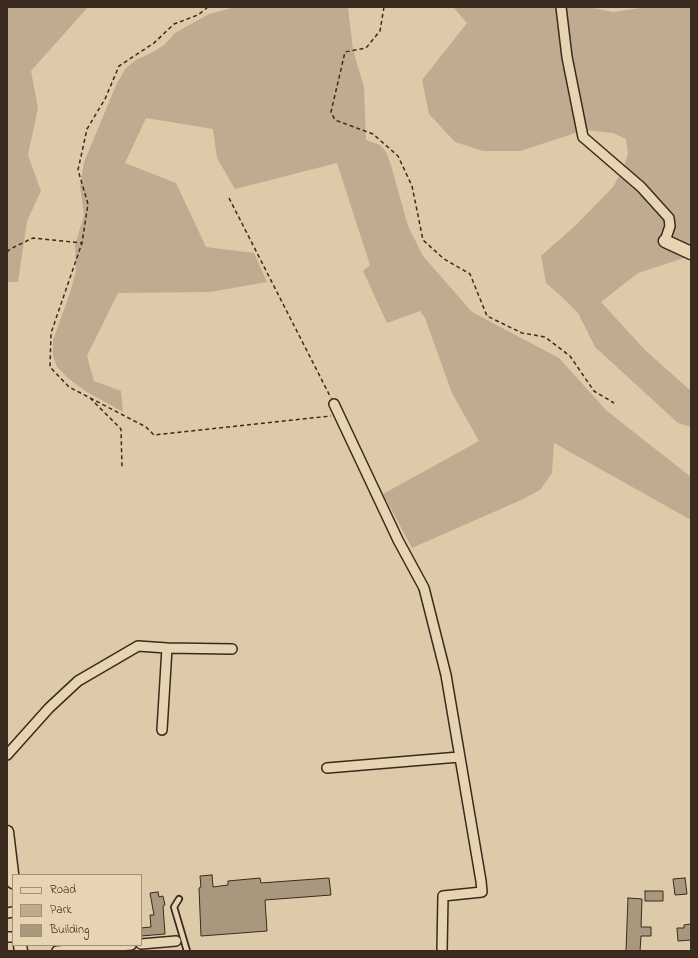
<!DOCTYPE html>
<style>
body{margin:0}
#map{position:relative;width:698px;height:958px;overflow:hidden;background:#ddcaa9;font-family:"Indie Flower",sans-serif}
canvas{display:block}
.frame{position:absolute;inset:0;border:8px solid #3b2a1e;pointer-events:none}
.legend{position:absolute;left:12px;top:874px;width:130px;height:72px;box-sizing:border-box;background:#e7d4b2;border:1px solid #a29077;margin:0;padding:5px 7px;list-style:none;font-size:12px;color:#3b2a1e}
.legend li{display:flex;align-items:center;gap:8px;height:20px}
.legend b{width:20px;border:1px solid #a29077}
</style>
<div id="map">
<canvas width="698" height="958"></canvas>
<div class="frame"></div>
<ul class="legend">
<li><b style="height:5px;background:#e7d4b2"></b>Road</li>
<li><b style="height:11px;background:#bfac90"></b>Park</li>
<li><b style="height:11px;background:#aa987e"></b>Building</li>
</ul>
</div>
<script>
const ctx = document.querySelector('canvas').getContext('2d');
ctx.lineJoin = 'round';
function fillPath(path, color) {
  ctx.fillStyle = color;
  ctx.fill(path, 'evenodd');
}
function shape(rows) {
  const path = new Path2D();
  for (const r of rows) {
    path.moveTo(r[0], r[1]);
    for (let i = 2; i < r.length; i += 2) path.lineTo(r[i], r[i + 1]);
  }
  return path;
}
function strokePath(path, color, width, dash) {
  ctx.strokeStyle = color;
  ctx.lineWidth = width;
  ctx.lineCap = dash ? 'butt' : 'round';
  ctx.setLineDash(dash || []);
  ctx.stroke(path);
}
fillPath(shape([
 [7,7,88,7,31,71,38,108,28,155,41,191,27,221,18,282,7,282],
 [235,7,348,7,353,50,364,87,366,140,380,145,386,152,391,165,408,226,423,256,472,312,559,358,607,411,691,477,691,520,554,443,552,473,540,490,521,500,412,548,383,494,479,441,452,393,425,318,420,311,387,323,363,271,370,265,337,163,235,189,217,158,213,129,146,118,125,163,176,183,206,247,254,253,267,282,210,292,118,293,87,356,94,381,121,391,123,412,87,392,69,379,57,367,53,356,53,340,70,293,76,270,75,245,84,215,80,186,84,162,117,83,126,68,136,60,153,52,164,45,175,33,209,14],
 [453,7,588,7,613,12,647,7,691,7,691,254,684,258,638,273,601,302,645,350,691,391,691,427,678,423,595,347,578,313,562,297,546,283,541,256,576,225,613,187,623,169,628,153,626,139,613,133,585,130,520,151,483,151,455,142,429,114,422,80,467,23]
]), '#bfac90');
const building = shape([
 [212,875,213,887,228,885,228,881,260,878,261,883,329,878,331,895,265,900,267,931,201,936,199,888,201,887,200,876,212,875],
 [685,878,687,894,675,895,673,879,685,878],
 [645,891,663,891,663,901,645,901,645,891],
 [158,892,159,897,163,896,165,905,163,906,165,934,141,936,141,928,151,927,150,915,154,915,150,893,158,892],
 [628,898,642,899,641,927,651,927,651,936,641,936,640,951,626,951,628,898],
 [691,924,691,940,678,941,677,928,684,928,684,925,691,924]
]);
fillPath(building, '#aa987e');
strokePath(building, '#3b2a1e', 1);
const service = shape([
 [179,899,174,907,187,951]
]);
const minor = shape([
 [561,7,567,57,583,137,641,187,669,218,670,226,665,241],
 [334,404,398,540,424,588,446,675,481,881,482,892,443,896,442,951],
 [162,730,167,648],
 [7,755,49,708,78,681,138,646,167,648,232,649],
 [327,768,459,757],
 [7,913,13,912],
 [7,937,13,937],
 [141,944,176,941],
 [57,951,131,945]
]);
const tertiary = shape([
 [665,241,691,253],
 [7,832,13,882],
 [20,945,21,951]
]);
strokePath(service, '#3b2a1e', 8);
strokePath(minor, '#3b2a1e', 12);
strokePath(tertiary, '#3b2a1e', 15);
strokePath(shape([
 [208,7,198,15,174,24,154,43,119,66,105,99,87,129,78,170,88,204,82,243,51,333,50,367,69,387,146,427,154,435,331,416],
 [384,7,380,31,366,48,345,52,331,112,335,120,373,134,398,156,412,186,423,240,444,259,470,274,487,316,522,333,545,337,570,356,594,391,614,403],
 [229,198,331,398],
 [7,252,10,249,33,238,82,243],
 [90,398,121,429,122,467]
]), '#3b2a1e', 1.5, [4, 3]);
strokePath(service, '#e7d4b2', 4.5);
strokePath(minor, '#e7d4b2', 9);
strokePath(tertiary, '#e7d4b2', 12);
</script>
